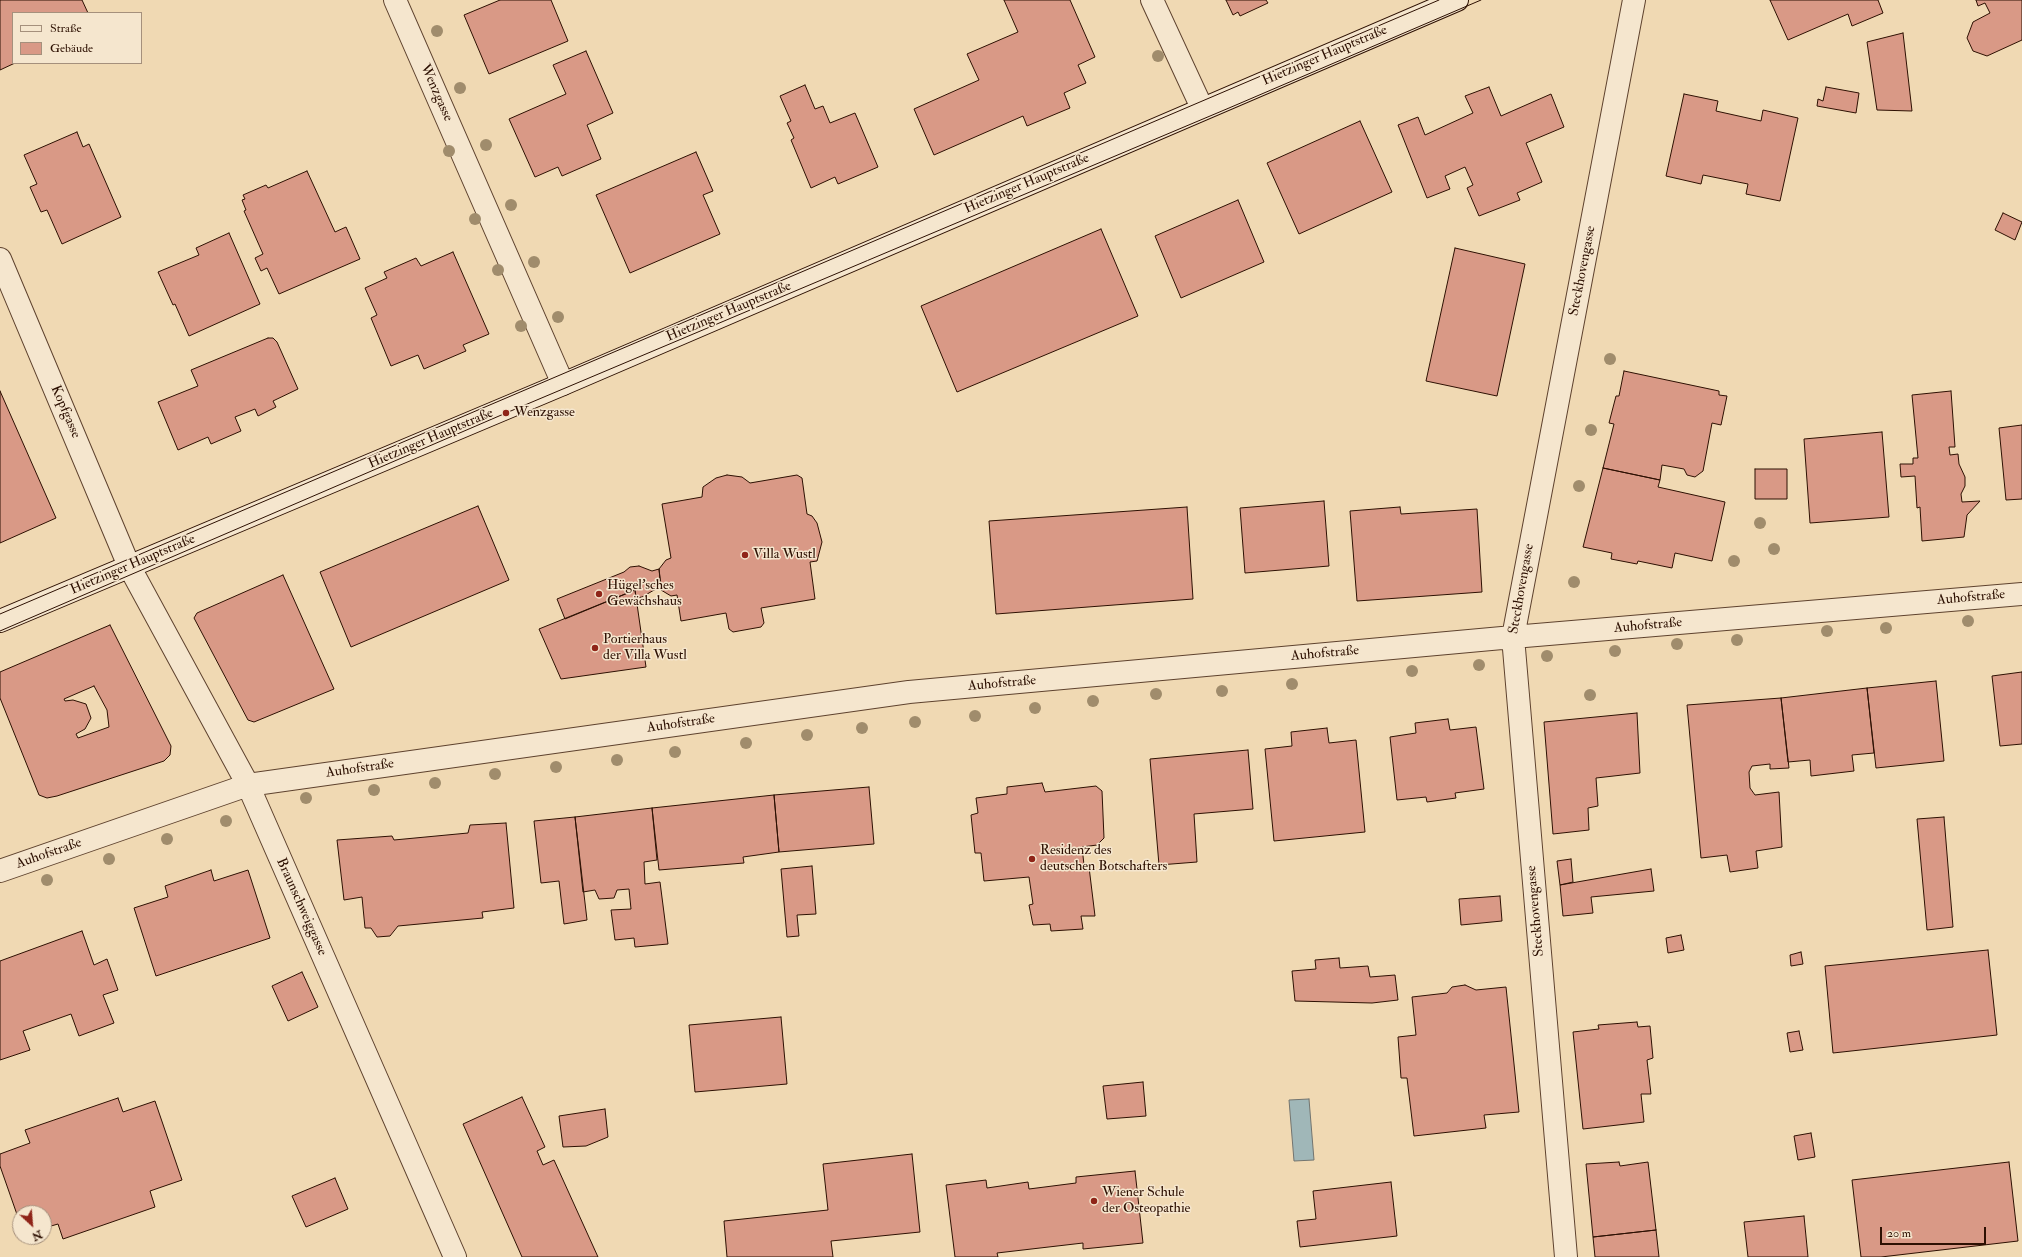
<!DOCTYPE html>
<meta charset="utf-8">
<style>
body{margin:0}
#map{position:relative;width:2022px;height:1257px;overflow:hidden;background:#f0d9b3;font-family:"IM FELL Double Pica",serif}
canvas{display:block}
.legend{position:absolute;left:12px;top:12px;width:130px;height:52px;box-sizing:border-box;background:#f5e6ce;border:1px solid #a5907c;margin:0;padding:5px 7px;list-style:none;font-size:12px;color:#2d1002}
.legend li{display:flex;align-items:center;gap:8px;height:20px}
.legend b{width:20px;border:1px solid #a5907c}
.north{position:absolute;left:12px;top:1205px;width:40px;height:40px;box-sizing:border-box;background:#f5e6ce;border:1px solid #a5907c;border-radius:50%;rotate:154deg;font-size:11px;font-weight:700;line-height:16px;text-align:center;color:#2d1002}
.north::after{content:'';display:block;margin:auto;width:14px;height:18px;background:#8f2418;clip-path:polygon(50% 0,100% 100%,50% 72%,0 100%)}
.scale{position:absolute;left:1880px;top:1227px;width:106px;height:18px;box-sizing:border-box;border:2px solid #2d1002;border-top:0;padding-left:5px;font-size:12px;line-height:14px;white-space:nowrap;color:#2d1002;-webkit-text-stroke:3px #f5e6ce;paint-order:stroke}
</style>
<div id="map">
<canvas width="2022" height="1257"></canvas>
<ul class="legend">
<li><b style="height:5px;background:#f5e6ce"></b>Straße</li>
<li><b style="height:11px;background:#d99986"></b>Gebäude</li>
</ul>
<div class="north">N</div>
<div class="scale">20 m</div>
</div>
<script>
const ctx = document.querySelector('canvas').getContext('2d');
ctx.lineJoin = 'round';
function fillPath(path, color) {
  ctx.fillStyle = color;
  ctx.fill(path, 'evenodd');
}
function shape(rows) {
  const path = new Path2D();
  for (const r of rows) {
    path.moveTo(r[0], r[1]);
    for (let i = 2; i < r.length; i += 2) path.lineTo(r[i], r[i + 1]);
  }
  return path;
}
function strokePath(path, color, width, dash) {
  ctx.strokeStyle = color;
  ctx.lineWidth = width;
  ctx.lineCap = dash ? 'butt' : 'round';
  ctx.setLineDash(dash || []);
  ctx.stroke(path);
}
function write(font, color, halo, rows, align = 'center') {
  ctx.font = font + ' "IM FELL Double Pica",serif';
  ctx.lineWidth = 3;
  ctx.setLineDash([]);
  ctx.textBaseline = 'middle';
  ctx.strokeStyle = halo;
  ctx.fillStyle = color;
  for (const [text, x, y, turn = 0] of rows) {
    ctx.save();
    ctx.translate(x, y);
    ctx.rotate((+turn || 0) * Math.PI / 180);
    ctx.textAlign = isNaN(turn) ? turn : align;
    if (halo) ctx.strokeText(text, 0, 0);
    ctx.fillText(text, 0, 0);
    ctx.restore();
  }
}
const water = shape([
 [1309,1099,1314,1160,1294,1161,1289,1100,1309,1099]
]);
fillPath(water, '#a0b7b8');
strokePath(water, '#72746f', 1);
const building = shape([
 [0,0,82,0,88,13,13,13,13,63,15,63,0,70,0,0],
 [500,0,551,0,568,41,489,74,464,15,500,0],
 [1004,0,1070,0,1095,57,1078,65,1086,83,1064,93,1070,108,1027,126,1023,116,934,155,914,109,979,80,967,54,1018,32,1004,0],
 [1226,0,1266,0,1268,3,1240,16,1238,12,1233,15,1226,0],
 [1770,0,1878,0,1883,13,1852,26,1848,14,1788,40,1770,0],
 [1976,0,2022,0,2022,40,1987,56,1973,51,1967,38,1973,22,1990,13,1985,3,1978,6,1976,0],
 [1903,33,1912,111,1877,110,1867,42,1903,33],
 [586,51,613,113,587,125,601,159,562,176,558,167,535,177,509,119,566,94,553,65,586,51],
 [805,85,815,109,823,106,830,123,855,113,878,167,838,184,835,177,811,188,791,140,794,138,787,123,791,121,780,96,805,85],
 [1489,87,1501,116,1551,94,1564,127,1526,143,1542,182,1517,193,1520,200,1479,216,1467,188,1473,185,1465,167,1445,176,1450,189,1427,198,1398,125,1418,117,1425,135,1473,113,1465,96,1489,87],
 [1826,87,1859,93,1856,113,1817,106,1818,99,1823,101,1826,87],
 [1684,94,1718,101,1716,111,1761,121,1763,110,1798,118,1780,201,1746,194,1748,184,1703,175,1701,184,1666,176,1684,94],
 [1360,121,1392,192,1299,234,1267,163,1360,121],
 [77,132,83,147,89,144,121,217,62,244,47,210,41,212,30,187,37,184,24,155,77,132],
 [696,152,713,191,703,195,720,234,630,273,596,195,696,152],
 [307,171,335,232,346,227,360,259,279,294,267,268,261,271,255,258,263,254,244,211,246,210,242,200,245,199,243,195,266,185,268,188,307,171],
 [1238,200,1264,262,1181,298,1155,236,1238,200],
 [2003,213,2022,222,2015,240,1995,230,2003,213],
 [1101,229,1138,316,957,392,921,306,1101,229],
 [229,233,260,304,189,336,175,304,173,305,158,272,199,255,196,248,229,233],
 [1455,248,1525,264,1497,396,1426,381,1455,248],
 [453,252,489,334,463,345,466,351,424,369,418,355,391,366,371,318,377,315,365,288,387,278,384,272,416,258,421,266,453,252],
 [268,338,273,338,277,342,298,389,273,401,276,407,258,416,255,409,235,417,241,431,211,444,208,437,178,450,158,402,198,386,191,370,268,338],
 [1624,371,1719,391,1719,395,1727,396,1721,425,1712,423,1703,471,1695,477,1687,475,1684,469,1662,465,1660,480,1603,468,1614,424,1609,423,1616,396,1619,396,1624,371],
 [0,391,56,518,0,543,0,391],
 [1951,391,1955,447,1949,447,1950,455,1958,454,1959,464,1965,477,1965,486,1961,494,1962,502,1980,501,1967,515,1964,537,1922,541,1920,507,1917,508,1915,476,1901,477,1900,464,1913,464,1913,458,1918,458,1912,395,1951,391],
 [2022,425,2022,499,2006,500,1999,428,2022,425],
 [1882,432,1889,517,1810,523,1804,439,1882,432],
 [1603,468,1660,480,1658,487,1725,502,1712,561,1675,553,1672,568,1638,561,1637,564,1611,559,1612,553,1583,547,1603,468],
 [1755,469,1787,469,1787,499,1755,499,1755,469],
 [727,475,742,477,750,483,797,475,802,478,807,514,812,516,817,523,822,542,817,561,810,562,815,599,761,608,764,623,761,627,733,632,729,629,726,613,681,621,677,595,671,596,661,590,659,569,666,560,671,558,662,504,702,497,703,487,716,478,727,475],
 [1324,501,1329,566,1245,573,1240,508,1324,501],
 [478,506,509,580,351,647,320,572,478,506],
 [1187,507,1193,599,996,614,989,521,1187,507],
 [1400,507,1401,514,1477,509,1482,592,1357,601,1350,511,1400,507],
 [639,566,652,571,659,569,661,586,642,597,636,598,635,590,565,619,557,599,624,572,630,567,639,566],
 [283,575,334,689,254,722,248,720,194,618,197,613,283,575],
 [635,590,646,667,561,679,539,629,635,590],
 [110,625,171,746,170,755,164,761,57,796,47,798,39,795,0,698,0,672,110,625],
 [94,686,107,710,109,727,78,738,76,734,85,729,91,718,86,704,73,700,65,701,64,699,94,686],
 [2022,672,2022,744,2000,746,1992,676,2022,672],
 [1936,681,1944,761,1876,768,1867,688,1936,681],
 [1867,688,1874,753,1852,755,1854,771,1811,776,1810,760,1788,762,1781,698,1867,688],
 [1781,698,1789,768,1770,769,1770,764,1752,766,1749,772,1750,788,1755,795,1779,792,1782,847,1756,851,1758,868,1730,872,1727,855,1701,858,1687,705,1781,698],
 [1637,713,1640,773,1596,778,1598,806,1588,808,1589,830,1553,834,1544,722,1637,713],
 [1448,719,1450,730,1476,727,1484,789,1455,793,1456,798,1427,802,1426,797,1397,800,1390,737,1416,733,1415,723,1448,719],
 [1327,728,1329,743,1356,740,1365,832,1274,841,1265,749,1292,746,1291,732,1327,728],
 [1248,750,1253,809,1194,814,1197,862,1159,865,1150,759,1248,750],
 [1042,783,1045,792,1096,786,1102,791,1104,838,1097,845,1082,847,1084,865,1089,867,1095,916,1081,916,1083,929,1051,931,1050,924,1033,925,1029,905,1033,904,1029,877,984,881,981,853,975,853,971,815,978,813,976,798,1007,794,1007,787,1042,783],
 [869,787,874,844,779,852,774,795,869,787],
 [774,795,779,852,743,857,744,863,659,870,652,808,774,795],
 [652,808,657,860,644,862,645,884,660,882,668,944,635,947,634,938,615,940,611,910,631,909,629,889,617,890,614,898,599,899,595,890,583,892,575,817,652,808],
 [575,817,587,920,564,924,559,881,541,883,534,821,575,817],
 [1944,817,1953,927,1927,930,1917,819,1944,817],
 [506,823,514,908,482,912,483,918,398,926,390,936,377,937,371,928,365,928,362,897,344,900,337,840,392,836,394,840,468,833,470,825,506,823],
 [1571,859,1573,882,1560,885,1557,861,1571,859],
 [812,866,816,914,797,915,799,936,787,937,781,869,812,866],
 [1651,869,1654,891,1591,897,1593,913,1563,916,1560,885,1651,869],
 [211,870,214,881,248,870,270,938,156,976,134,908,168,897,165,886,211,870],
 [1500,896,1502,921,1461,925,1459,899,1500,896],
 [82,931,94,965,107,959,118,990,103,995,114,1023,79,1036,71,1014,23,1031,30,1050,0,1060,0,961,82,931],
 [1681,935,1684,950,1668,953,1666,938,1681,935],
 [1988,950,1997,1035,1833,1053,1825,966,1988,950],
 [1801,952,1803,964,1791,966,1790,955,1801,952],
 [1339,958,1340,968,1368,966,1370,977,1395,975,1398,1000,1372,1003,1295,1001,1292,971,1316,969,1315,960,1339,958],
 [302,972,318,1007,288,1021,272,986,302,972],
 [1465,985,1476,990,1506,987,1519,1112,1484,1115,1486,1128,1414,1136,1407,1078,1401,1078,1398,1037,1416,1035,1412,997,1447,993,1452,987,1465,985],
 [781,1017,787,1084,695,1092,689,1025,781,1017],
 [1637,1022,1638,1027,1650,1026,1653,1058,1647,1060,1651,1094,1641,1094,1644,1122,1583,1129,1573,1032,1599,1029,1598,1025,1637,1022],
 [1799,1031,1803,1050,1790,1052,1787,1033,1799,1031],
 [1143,1082,1146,1116,1107,1119,1103,1086,1143,1082],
 [522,1097,545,1147,537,1151,543,1165,554,1160,598,1257,522,1257,463,1124,522,1097],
 [118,1098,123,1112,155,1101,182,1180,150,1191,155,1207,63,1239,58,1224,44,1228,44,1213,20,1213,20,1223,0,1166,0,1154,30,1143,25,1130,118,1098],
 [605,1109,608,1137,586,1146,563,1147,559,1116,605,1109],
 [1811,1133,1815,1157,1798,1160,1794,1136,1811,1133],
 [912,1154,920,1232,831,1241,833,1257,727,1257,724,1221,828,1210,823,1164,912,1154],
 [1619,1162,1620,1166,1648,1162,1656,1230,1593,1237,1586,1164,1619,1162],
 [2009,1162,2018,1241,1881,1257,1861,1257,1852,1180,2009,1162],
 [1135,1171,1143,1243,1083,1249,1083,1243,997,1253,998,1257,955,1257,946,1185,986,1180,987,1188,1028,1182,1029,1189,1076,1183,1076,1177,1135,1171],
 [335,1178,348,1209,306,1227,292,1196,335,1178],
 [1391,1182,1397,1236,1300,1247,1297,1221,1316,1219,1313,1191,1391,1182],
 [1804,1216,1808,1257,1748,1257,1744,1222,1804,1216],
 [1656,1230,1659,1257,1595,1257,1593,1237,1656,1230]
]);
fillPath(building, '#d99986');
strokePath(building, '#2d1002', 1);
const street = shape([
 [395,0,563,384],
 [1152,0,1202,108],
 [0,259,129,566,248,785,455,1257],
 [0,871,248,785,909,692,1513,637,2022,594],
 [1566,1257,1513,637,1634,0]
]);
const secondary = shape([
 [0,621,563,384,1457,0]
]);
strokePath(street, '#5e422e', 24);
strokePath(secondary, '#2d1002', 24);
strokePath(street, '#f5e6ce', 22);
strokePath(secondary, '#f5e6ce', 22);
strokePath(shape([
 [0,614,1439,0],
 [0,631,506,413,1229,108,1481,0]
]), '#2d1002', 1);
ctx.fillStyle = '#a08c6c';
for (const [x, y] of [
 [437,31],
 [1158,56],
 [460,88],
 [486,145],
 [449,151],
 [511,205],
 [475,219],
 [534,262],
 [498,270],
 [558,317],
 [521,326],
 [1610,359],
 [1591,430],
 [1579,486],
 [1760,523],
 [1774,549],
 [1734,561],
 [1574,582],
 [1968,621],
 [1886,628],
 [1827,631],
 [1737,640],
 [1677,644],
 [1615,651],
 [1547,656],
 [1479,665],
 [1412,671],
 [1292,684],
 [1222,691],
 [1156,694],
 [1590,695],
 [1093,701],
 [1035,708],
 [975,716],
 [915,722],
 [862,728],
 [807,735],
 [746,743],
 [675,752],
 [617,760],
 [556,767],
 [495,774],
 [435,783],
 [374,790],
 [306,798],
 [226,821],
 [167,839],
 [109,859],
 [47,880]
]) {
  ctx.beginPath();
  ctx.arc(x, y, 6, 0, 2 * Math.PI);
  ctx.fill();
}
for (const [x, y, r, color] of [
 [506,413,4,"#8f2418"],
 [745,555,4,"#8f2418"],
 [599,594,4,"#8f2418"],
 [595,648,4,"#8f2418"],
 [1032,859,4,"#8f2418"],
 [1094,1201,4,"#8f2418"]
]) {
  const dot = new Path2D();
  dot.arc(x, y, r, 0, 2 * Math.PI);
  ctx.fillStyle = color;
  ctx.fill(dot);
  strokePath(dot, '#f5e6ce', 1.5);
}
write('14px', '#2d1002', '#f5e6ce', [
 ["Hietzinger Hauptstraße",1325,56,-23],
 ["Wenzgasse",436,93,66],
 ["Hietzinger Hauptstraße",1027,184,-23],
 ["Steckhovengasse",1583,271,-79],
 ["Hietzinger Hauptstraße",729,312,-23],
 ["Kopfgasse",65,412,67],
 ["Hietzinger Hauptstraße",431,439,-23],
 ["Hietzinger Hauptstraße",133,565,-23],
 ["Steckhovengasse",1522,589,-80],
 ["Auhofstraße",1971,598,-5],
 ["Auhofstraße",1648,626,-5],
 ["Auhofstraße",1325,654,-5],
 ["Auhofstraße",1002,684,-5],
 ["Auhofstraße",681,724,-8],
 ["Auhofstraße",360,769,-8],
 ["Auhofstraße",49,854,-19],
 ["Braunschweiggasse",301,907,66],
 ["Steckhovengasse",1536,911,-95]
]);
write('14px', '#2d1002', '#f5e6ce', [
 ["Wenzgasse",514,413],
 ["Villa Wustl",753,555],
 ["Hügel'sches",607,586],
 ["Gewächshaus",607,602],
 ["Portierhaus",603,640],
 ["der Villa Wustl",603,656],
 ["Residenz des",1040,851],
 ["deutschen Botschafters",1040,867],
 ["Wiener Schule",1102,1193],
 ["der Osteopathie",1102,1209]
], 'left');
</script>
